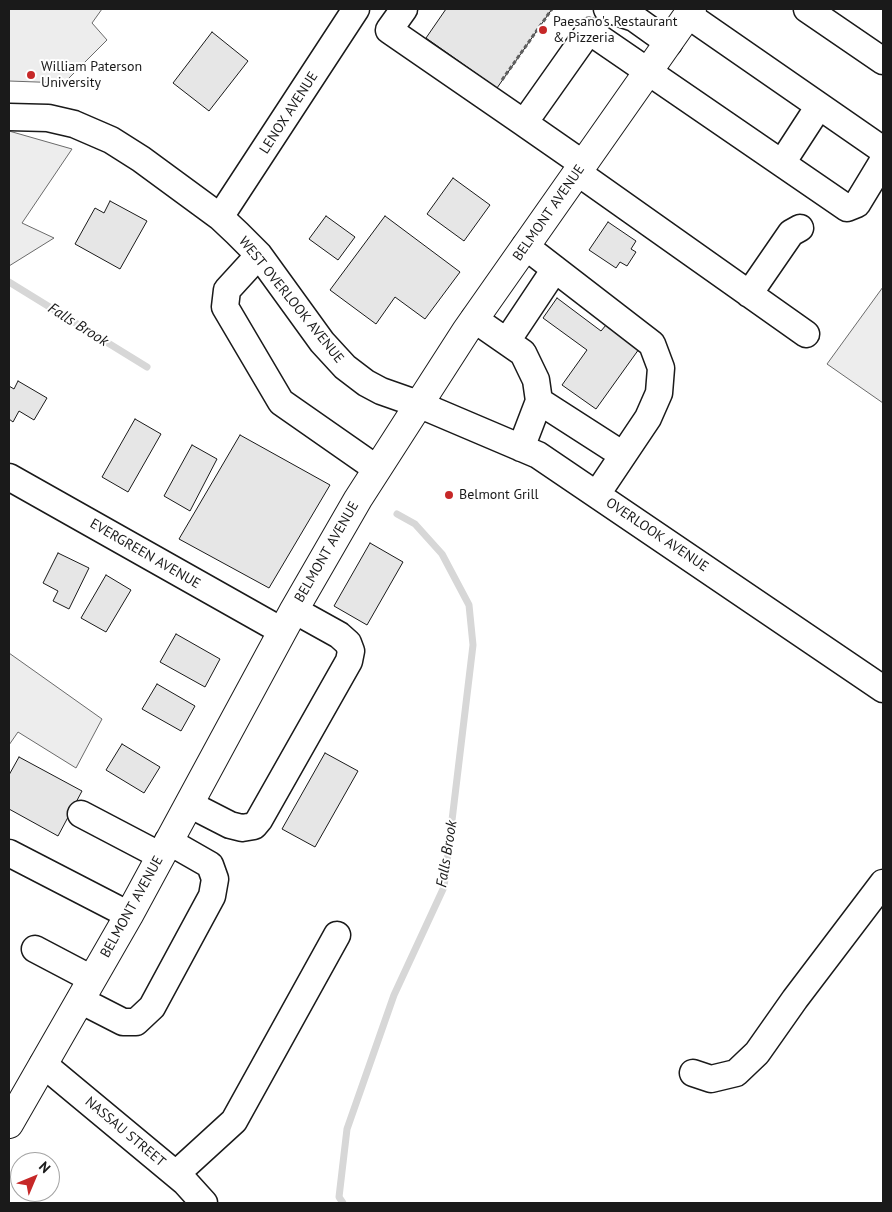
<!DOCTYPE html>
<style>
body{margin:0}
#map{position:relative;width:892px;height:1212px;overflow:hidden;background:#fff;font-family:"PT Sans",sans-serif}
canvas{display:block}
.frame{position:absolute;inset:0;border:10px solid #1a1a1a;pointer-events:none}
.north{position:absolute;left:10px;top:1152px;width:50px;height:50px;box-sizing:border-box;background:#fff;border:1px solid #a3a3a3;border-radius:50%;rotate:45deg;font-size:14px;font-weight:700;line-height:20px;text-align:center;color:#1a1a1a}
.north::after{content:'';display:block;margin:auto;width:18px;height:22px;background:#c62828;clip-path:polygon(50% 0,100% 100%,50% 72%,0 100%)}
</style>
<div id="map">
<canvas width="892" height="1212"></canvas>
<div class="frame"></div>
<div class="north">N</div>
</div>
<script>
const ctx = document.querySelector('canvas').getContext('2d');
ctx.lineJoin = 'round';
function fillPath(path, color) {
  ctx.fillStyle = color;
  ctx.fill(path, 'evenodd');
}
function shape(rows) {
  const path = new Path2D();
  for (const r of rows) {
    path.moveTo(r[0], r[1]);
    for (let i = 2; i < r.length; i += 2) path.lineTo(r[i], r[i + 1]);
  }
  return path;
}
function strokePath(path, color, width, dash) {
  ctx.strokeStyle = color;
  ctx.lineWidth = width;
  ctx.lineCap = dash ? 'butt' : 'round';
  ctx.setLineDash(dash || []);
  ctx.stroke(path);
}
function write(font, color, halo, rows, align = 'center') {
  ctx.font = font + ' "PT Sans",sans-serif';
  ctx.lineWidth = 4;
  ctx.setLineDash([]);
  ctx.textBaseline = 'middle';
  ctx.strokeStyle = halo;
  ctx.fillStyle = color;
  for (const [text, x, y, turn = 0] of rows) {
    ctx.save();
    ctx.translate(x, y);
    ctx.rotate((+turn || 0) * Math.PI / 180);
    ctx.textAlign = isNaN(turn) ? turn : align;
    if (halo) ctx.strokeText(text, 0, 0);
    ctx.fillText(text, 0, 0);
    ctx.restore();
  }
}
const built = shape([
 [9,9,102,9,92,23,107,40,64,83,9,81,9,9],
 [9,131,72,149,22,223,54,238,9,266,9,131],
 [883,287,883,403,827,364,883,287],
 [9,653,102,719,76,768,18,732,9,745,9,653]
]);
fillPath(built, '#ededed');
strokePath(built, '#6a6a6a', 1);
strokePath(shape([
 [9,282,147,367],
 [343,1203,339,1197,347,1129,394,995,444,887,473,645,469,605,442,554,415,524,397,514]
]), '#d7d7d7', 7);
const building = shape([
 [446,9,552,9,497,88,426,38,446,9],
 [212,32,248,61,209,111,173,83,212,32],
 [453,178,490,205,464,241,427,214,453,178],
 [110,201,147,221,120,269,75,244,95,208,104,213,110,201],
 [326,216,355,237,338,260,309,239,326,216],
 [385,216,460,272,425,319,395,297,376,324,330,290,385,216],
 [608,222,636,241,631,249,636,252,627,266,620,262,616,268,589,250,608,222],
 [557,298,601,331,606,325,639,349,596,409,562,385,587,350,543,318,557,298],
 [18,381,47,398,34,420,19,411,13,422,9,419,9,386,14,389,18,381],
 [135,419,161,434,128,492,102,477,135,419],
 [240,435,330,485,269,588,179,539,240,435],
 [192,445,217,459,190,511,164,496,192,445],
 [370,543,403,562,367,625,334,606,370,543],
 [58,553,89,568,69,609,53,601,58,591,43,583,58,553],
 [106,575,131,590,106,632,81,618,106,575],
 [176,634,220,659,205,687,160,662,176,634],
 [157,684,195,706,181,731,142,709,157,684],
 [122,744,160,767,144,793,106,770,122,744],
 [325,753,358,771,315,847,282,829,325,753],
 [19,757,82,791,58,836,9,809,9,775,19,757]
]);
fillPath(building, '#e6e6e6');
strokePath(building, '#1a1a1a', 1);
const minor = shape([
 [404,9,389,30,524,123],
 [607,9,634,18,669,43],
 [807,9,883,61],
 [688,15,880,148,883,155],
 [9,117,48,118,74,124,111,140,141,159,220,217,237,233,259,255,322,342,345,367,366,383,381,391,418,404,538,455,883,689],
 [782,163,819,106],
 [583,164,524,123,589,31,847,208,857,204,883,161],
 [577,172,806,334],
 [220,217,356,9],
 [525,246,652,344,661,368,659,393,648,418,597,494],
 [259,255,227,290,225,307,281,402,377,469],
 [749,294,791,233,800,228],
 [474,319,523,353,536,380,539,401,521,448],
 [507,341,555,269],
 [539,401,623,455],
 [9,477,282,631],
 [189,804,230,825,242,828,254,826,259,820,349,661,351,651,348,643,339,635,294,610],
 [81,814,161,856],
 [9,853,129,915],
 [35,949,92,979],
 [80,1000,123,1022,136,1022,152,1007,212,896,215,879,210,865,168,841],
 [43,1064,185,1182,204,1203],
 [693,1073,711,1079,736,1073,757,1053,795,999,883,883],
 [176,1174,234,1121,337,935]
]);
const major = shape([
 [9,1124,129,915,294,610,358,499,466,331,692,9]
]);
strokePath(minor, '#1a1a1a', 29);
strokePath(major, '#1a1a1a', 30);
strokePath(shape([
 [502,80,552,9]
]), '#5f5f5f', 3, [4, 2.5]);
strokePath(minor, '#fff', 26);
strokePath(major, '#fff', 28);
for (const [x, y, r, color] of [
 [543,30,5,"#c62828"],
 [31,75,5,"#c62828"],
 [449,495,5,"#c62828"]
]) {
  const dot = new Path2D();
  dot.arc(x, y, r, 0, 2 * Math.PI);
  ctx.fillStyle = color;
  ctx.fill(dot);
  strokePath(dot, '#fff', 2);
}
write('14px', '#1a1a1a', '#fff', [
 ["Paesano's Restaurant",553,22],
 ["& Pizzeria",553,38],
 ["William Paterson",41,67],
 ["University",41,83],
 ["Belmont Grill",459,495]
], 'left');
write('14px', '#1a1a1a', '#fff', [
 ["LENOX AVENUE",289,113,-57],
 ["BELMONT AVENUE",549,213,-55],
 ["WEST OVERLOOK AVENUE",291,300,51],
 ["OVERLOOK AVENUE",657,535,34],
 ["BELMONT AVENUE",327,552,-60],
 ["EVERGREEN AVENUE",145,554,30],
 ["BELMONT AVENUE",132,907,-61],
 ["NASSAU STREET",125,1132,40]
]);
write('italic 15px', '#1a1a1a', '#fff', [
 ["Falls Brook",78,325,32],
 ["Falls Brook",447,854,-81]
]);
</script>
